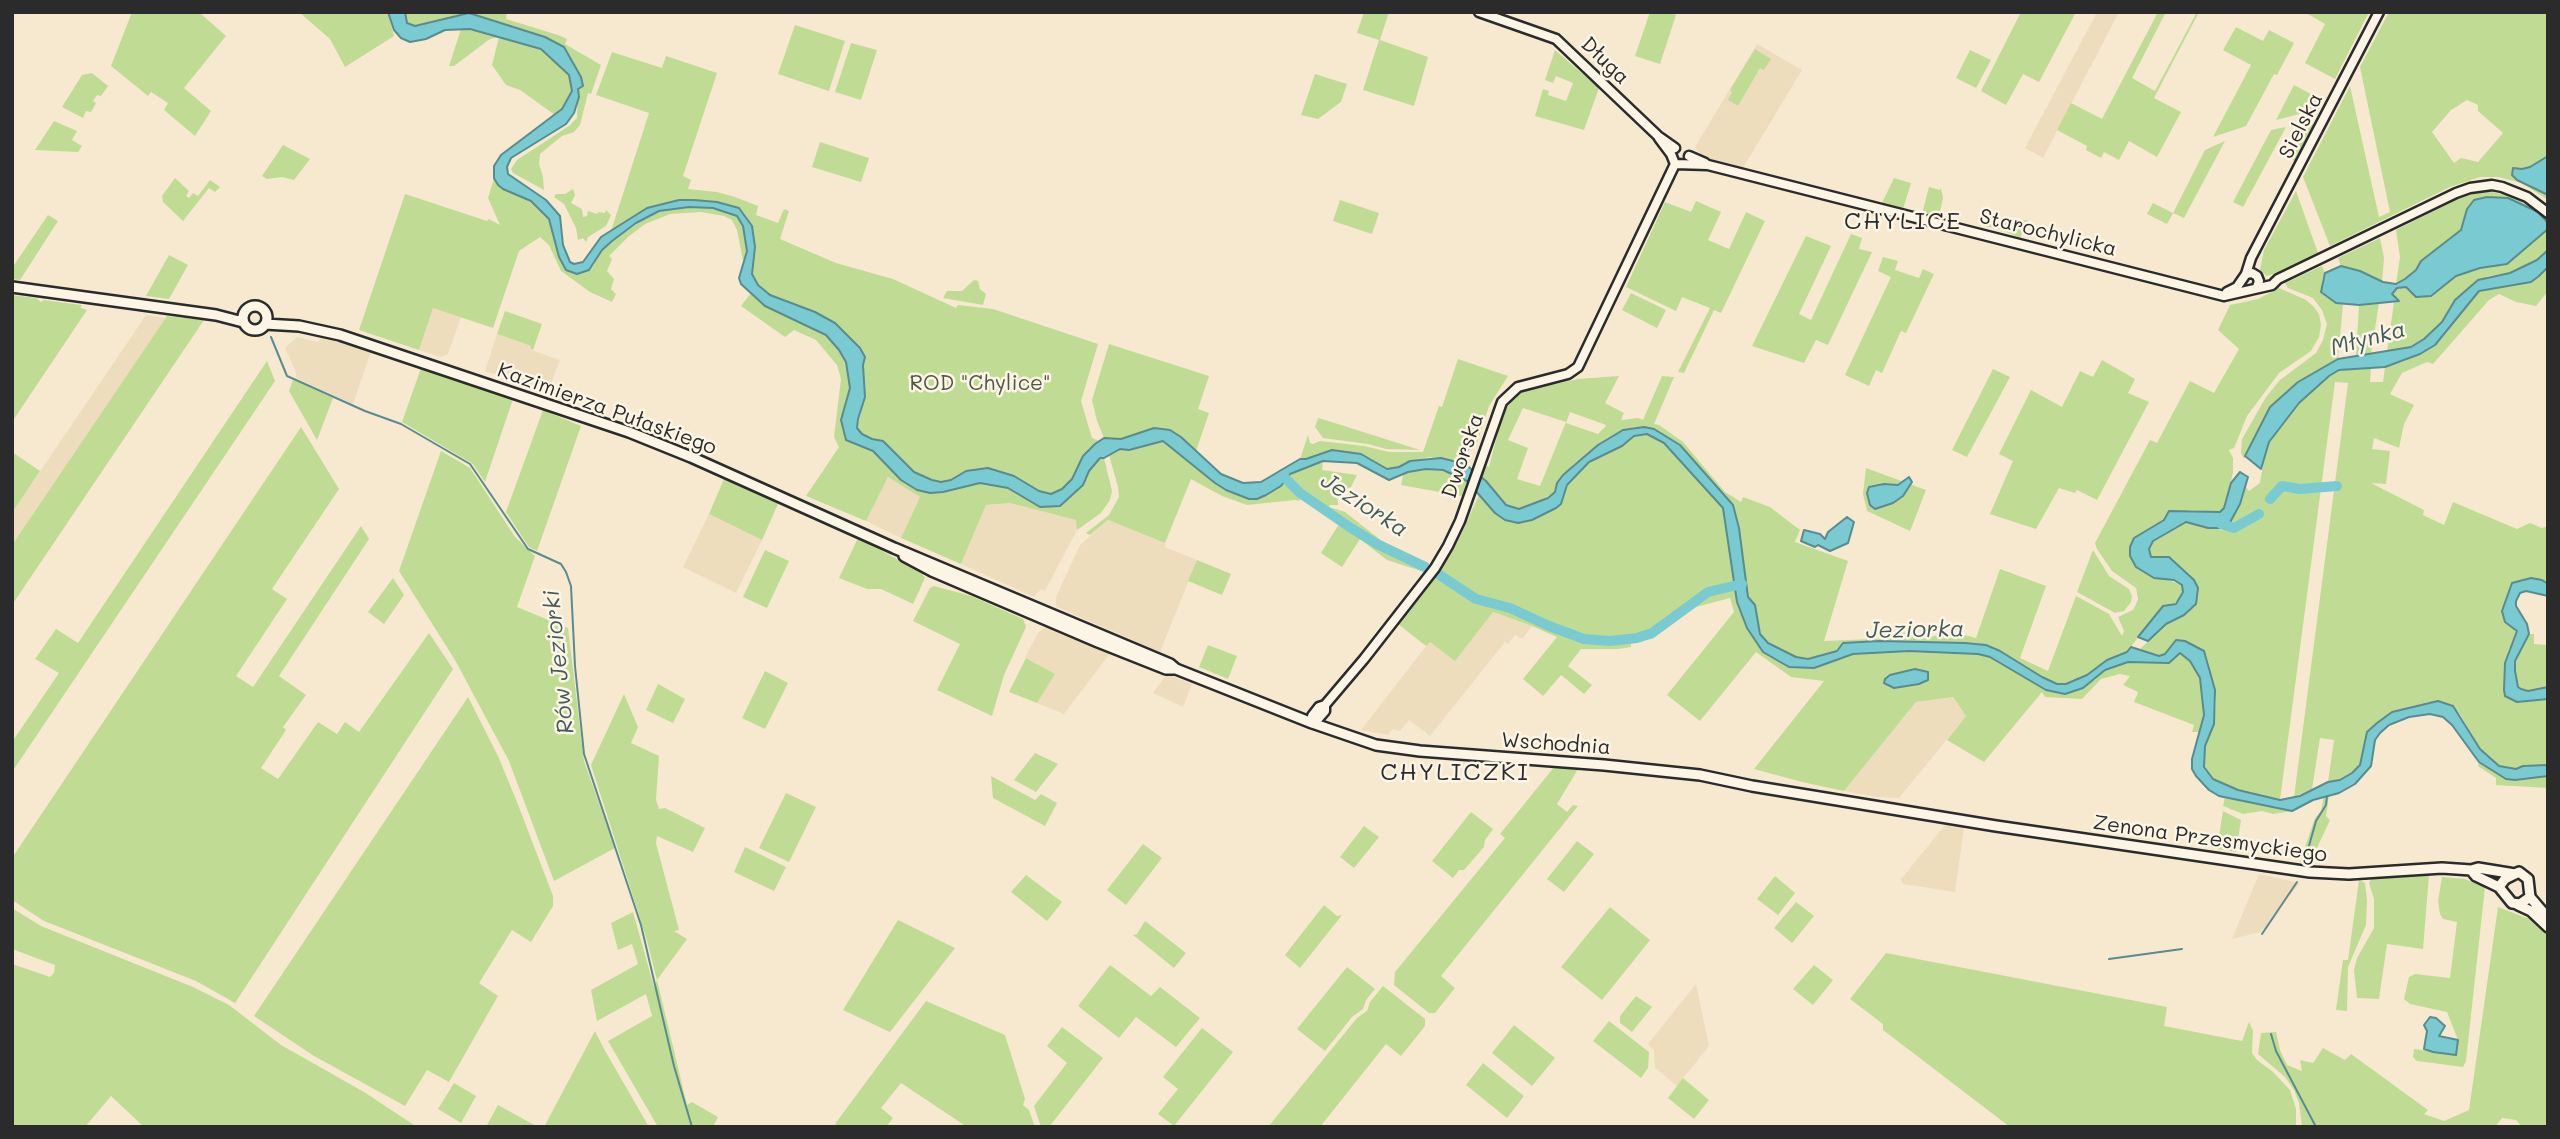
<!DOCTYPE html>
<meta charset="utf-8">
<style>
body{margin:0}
#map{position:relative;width:2560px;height:1139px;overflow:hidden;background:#f6e9cf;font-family:Mali,sans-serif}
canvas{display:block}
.frame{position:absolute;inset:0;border:14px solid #2b2b2b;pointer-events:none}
</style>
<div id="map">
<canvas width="2560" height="1139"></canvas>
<div class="frame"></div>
</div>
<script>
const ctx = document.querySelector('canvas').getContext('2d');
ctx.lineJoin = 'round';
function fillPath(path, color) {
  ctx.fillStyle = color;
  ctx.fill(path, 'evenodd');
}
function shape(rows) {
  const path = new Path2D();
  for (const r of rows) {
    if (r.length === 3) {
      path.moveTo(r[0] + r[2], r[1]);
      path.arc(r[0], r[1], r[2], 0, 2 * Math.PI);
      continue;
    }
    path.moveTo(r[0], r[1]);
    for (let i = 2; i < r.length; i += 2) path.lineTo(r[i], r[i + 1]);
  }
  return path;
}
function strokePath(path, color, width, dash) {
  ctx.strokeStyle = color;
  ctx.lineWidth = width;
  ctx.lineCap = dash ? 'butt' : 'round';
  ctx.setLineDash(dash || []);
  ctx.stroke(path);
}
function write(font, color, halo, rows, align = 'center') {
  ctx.font = font + ' Mali,sans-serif';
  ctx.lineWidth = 5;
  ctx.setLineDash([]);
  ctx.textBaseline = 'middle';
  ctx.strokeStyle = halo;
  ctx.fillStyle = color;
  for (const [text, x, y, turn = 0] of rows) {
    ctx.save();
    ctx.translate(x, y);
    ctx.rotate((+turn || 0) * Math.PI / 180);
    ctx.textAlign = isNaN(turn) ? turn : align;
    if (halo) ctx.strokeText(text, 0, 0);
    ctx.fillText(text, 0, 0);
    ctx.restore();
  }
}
fillPath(shape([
 [2097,12,2119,12,2043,158,2025,148],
 [1757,44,1802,70,1743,168,1702,157,1695,147],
 [433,308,461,317,448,354,441,357,419,350],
 [146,315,166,318,12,545,12,513],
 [497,334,531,346,531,350,560,360,548,392,485,371],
 [297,337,318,342,321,338,371,351,353,404,296,378,296,372,285,348],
 [888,477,920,497,901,538,866,521],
 [1010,503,1077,520,1077,530,1045,591,1041,589,1034,597,961,564,986,505],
 [709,514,762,540,736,593,683,567],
 [1108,520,1165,543,1165,547,1197,560,1160,652,1057,607,1056,604,1056,597,1080,545],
 [1493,612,1532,626,1522,639,1515,635,1508,644,1505,642,1430,736,1409,720,1400,731,1393,729,1388,735,1361,730,1430,641],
 [1047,626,1111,652,1064,714,1037,703,1054,674,1025,657,1038,633],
 [1167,674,1192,684,1183,707,1153,693],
 [1953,697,1966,716,1899,798,1876,797,1844,791,1916,702],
 [1946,824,1964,827,1955,892,1903,884,1901,879],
 [2259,874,2300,883,2276,912,2266,930,2262,929,2261,932,2232,939],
 [1696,984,1709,1046,1677,1086,1655,1068,1654,1050,1648,1044]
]), '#eeddbd');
fillPath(shape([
 [132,12,200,13,226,36,184,88,211,111,195,136,164,110,168,103,151,92,148,96,111,66],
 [299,12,388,12,394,36,345,67,330,39],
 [405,12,507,12,506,19,561,36,567,39,565,44,601,65,591,94,588,93,580,125,574,132,562,136,540,154,539,164,543,177,544,190,513,173,511,169,517,160,569,126,577,118,578,89,583,86,581,77,530,33,517,28,435,21,415,26,407,23],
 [1364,12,1389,12,1380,40,1428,57,1414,106,1363,90,1379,40,1357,33],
 [1650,12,1669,12,1676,15,1660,64,1635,56],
 [2021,12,2076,12,2039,82,2023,74,2006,105,1981,91],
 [2158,12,2166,12,2132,78,2155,91,2197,12,2199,12,2154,98,2181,112,2157,157,2129,141,2119,160,2104,152,2101,158,2086,150,2087,146,2057,130,2071,103,2102,119],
 [2309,12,2369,12,2335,79,2305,63,2325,24,2308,14],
 [2389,12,2548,12,2548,200,2522,183,2498,177,2480,177,2450,187,2330,246,2303,177,2350,86,2379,217,2390,212,2360,67],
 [2467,100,2478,105,2478,111,2503,133,2478,162,2461,158,2454,163,2432,132,2451,110],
 [795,25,845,41,829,91,778,74],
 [2236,27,2263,41,2269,30,2294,43,2277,75,2274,74,2246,126,2213,137,2251,65,2223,50],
 [461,29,484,32,541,49,548,54,569,75,572,82,572,91,562,109,555,115,520,90,506,85,492,65,499,37,490,39,454,66,449,66],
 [851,43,877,50,861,100,835,92],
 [1755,49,1771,59,1764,70,1760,68,1738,106,1728,100,1732,92,1730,90],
 [1555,50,1599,88,1584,130,1535,116,1543,89,1549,91,1548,95,1566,101,1573,83,1556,76,1553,83,1545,80],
 [1970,50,1991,60,1976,88,1956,78],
 [612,52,662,68,666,56,717,73,683,176,691,180,688,189,717,192,735,197,758,206,756,215,778,223,784,209,789,211,780,239,836,263,893,279,956,308,958,305,993,309,1098,344,1081,401,1092,438,1099,441,1089,448,1083,456,1072,479,1062,489,1051,494,1039,491,1014,476,966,471,951,480,941,482,932,480,914,472,883,441,872,440,862,434,857,428,865,397,863,364,865,357,860,348,835,323,815,312,770,295,758,285,752,274,755,247,752,226,744,213,694,200,630,218,611,231,649,113,596,95],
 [92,73,108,86,101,96,97,95,93,101,96,103,91,112,86,111,83,118,62,107,82,75],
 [1315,74,1347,84,1341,102,1318,119,1301,115],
 [2294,85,2324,101,2319,109,2276,120],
 [54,121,77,131,72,140,82,146,78,152,35,150],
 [2311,121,2314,126,2296,162,2284,155,2301,123],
 [2286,127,2243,207,2233,202,2271,130],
 [2225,141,2184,218,2173,213,2167,224,2147,214,2153,203,2173,213,2205,150],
 [820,142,869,158,861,182,812,167],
 [283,145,310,159,294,180,282,177,267,179,262,176],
 [175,178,189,191,186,196,189,198,193,193,198,196,210,180,220,187,215,192,209,188,183,221,163,202,162,196],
 [494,178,503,189,521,196,540,207,549,220,563,266,571,273,592,268,602,250,612,241,650,215,668,209,689,207,713,208,732,213,737,216,743,226,747,251,743,261,737,230,732,220,724,216,701,212,670,214,645,224,628,237,609,256,612,259,607,271,614,279,611,289,616,294,612,302,590,292,561,271,549,245,540,237,519,251,493,328,433,308,419,350,359,330,405,194,487,221,489,219,500,225,488,198],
 [1894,178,1911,183,1903,209,1882,203],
 [1929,187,1940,190,1941,188,1943,198,1940,212,1926,215,1922,214],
 [573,189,575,195,571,203,582,209,583,217,587,216,588,211,597,214,598,212,605,213,606,210,611,215,606,226,588,237,586,242,583,238,578,240,576,228,564,204,554,197,556,194,565,194],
 [2296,191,2318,253,2276,273,2267,276,2260,270,2264,250],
 [2487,191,2512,196,2538,212,2508,198,2467,209,2461,230,2421,261,2416,270,2405,279,2396,284,2400,257,2396,230,2461,197],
 [1340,200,1379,213,1372,234,1333,221],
 [1696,201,1721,212,1708,240,1729,249,1746,212,1765,221,1721,313,1714,310,1684,373,1678,372,1710,308,1682,297,1676,311,1626,287,1665,202,1691,212],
 [48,215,58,221,20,280,12,279,12,268],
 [2028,220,2020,238,2000,229,1979,225],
 [2548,229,2548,250,2537,260,2510,273,2488,276,2455,300,2442,322,2424,339,2411,347,2387,352,2394,302,2398,301,2392,294,2396,288,2406,287,2431,296,2456,276,2480,268,2507,264],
 [1851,234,1862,238,1859,249,1872,252,1828,345,1816,340,1804,363,1752,346,1806,236,1831,246,1799,314,1811,320],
 [2380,238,2384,258,2382,282,2360,271,2341,266,2338,258],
 [169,255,188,265,169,299,146,296],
 [1883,257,1898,261,1895,270,1919,278,1923,269,1934,274,1906,333,1901,331,1882,373,1876,370,1869,386,1845,375,1891,277,1878,271],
 [2322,266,2325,273,2322,280,2335,303,2343,304,2338,359,2298,382,2270,407,2244,459,2241,453,2242,439,2266,397,2280,380,2316,353,2323,340,2327,324,2322,310,2313,298,2288,288,2285,283],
 [2548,267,2548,291,2536,306,2516,302,2499,294,2489,300,2433,364,2427,362,2402,373,2390,394,2414,405,2404,424,2399,448,2374,438,2372,449,2390,451,2386,484,2371,483,2424,510,2423,515,2444,525,2453,502,2517,529,2530,523,2542,528,2548,526,2548,584,2542,580,2512,583,2511,625,2517,631,2517,636,2509,649,2504,671,2505,679,2504,690,2517,702,2548,699,2548,765,2530,765,2516,769,2499,766,2480,749,2460,714,2392,712,2367,732,2360,765,2352,773,2340,780,2328,782,2334,740,2320,738,2312,789,2294,797,2348,383,2335,382,2280,800,2238,790,2213,779,2208,775,2203,760,2205,746,2214,724,2216,701,2208,661,2204,651,2185,641,2176,640,2165,654,2159,656,2139,650,2166,624,2184,615,2198,588,2151,557,2149,549,2153,541,2186,522,2223,530,2240,504,2245,486,2249,491,2260,483,2265,452,2269,442,2299,403,2329,376,2339,370,2371,368,2370,382,2383,382,2385,367,2405,361,2435,345,2479,291,2514,285,2539,276],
 [974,280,978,281,980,289,986,294,983,305,943,298,947,291,962,291],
 [2279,288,2306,300,2314,307,2319,314,2321,325,2319,337,2311,351,2279,373,2247,416,2234,448,2229,450,2233,458,2233,473,2224,508,2220,512,2191,510,2167,517,2133,538,2130,547,2165,579,2182,585,2183,592,2179,600,2152,619,2127,652,2107,660,2087,675,2066,684,2057,684,2042,677,2000,651,1965,643,1843,643,1837,651,1808,659,1796,657,1768,643,1760,634,1755,605,1748,597,1739,528,1733,505,1680,445,1654,429,1622,430,1573,465,1557,483,1555,492,1533,505,1519,509,1506,505,1480,476,1484,465,1489,467,1503,413,1515,396,1523,391,1578,379,1619,376,1605,403,1624,413,1621,420,1638,418,1643,420,1662,376,1674,377,1654,424,1659,425,1683,442,1725,492,1741,502,1743,497,1770,507,1800,530,1795,542,1848,561,1824,641,1896,638,1899,631,1925,638,1939,635,1955,638,1957,633,1976,638,2000,569,2046,586,2020,658,2048,671,2076,596,2109,614,2122,636,2124,631,2118,617,2133,610,2136,604,2138,599,2136,588,2112,571,2097,549,2095,543,2150,440,2157,443,2190,381,2214,393,2239,349,2218,330,2230,305,2258,299],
 [1523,408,1566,422,1540,486,1517,479,1528,448,1508,440],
 [1570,412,1606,425,1606,426,1598,434,1566,423],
 [1631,293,1666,310,1657,328,1622,310],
 [750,294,781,314,826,335,840,350,846,362,850,388,841,420,846,439,873,451,892,471,943,492,980,483,1000,485,1059,506,1083,485,1089,471,1100,458,1104,458,1112,491,1110,500,1101,513,1077,530,1076,520,1010,503,986,505,961,564,901,538,920,497,888,477,866,521,806,496,839,447,834,437,841,379,837,365,816,340,794,330,785,337,741,306],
 [12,295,36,298,41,302,44,300,81,305,81,308,87,310,12,422],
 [2379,303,2371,354,2356,355,2359,305],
 [505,311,542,324,533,350,531,349,531,346,497,334],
 [167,316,204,320,12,605,12,545],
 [1109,344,1209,376,1198,409,1209,413,1196,451,1170,430,1154,428,1121,439,1104,438,1097,421,1092,400],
 [1458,359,1508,376,1489,406,1477,443,1472,447,1467,447,1453,460,1430,457,1410,461,1399,467,1387,469,1368,457,1332,450,1306,459,1300,459,1308,435,1310,443,1313,444,1320,441,1364,446,1389,452,1423,452,1439,406,1442,407],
 [2102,360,2135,379,2128,393,2149,402,2097,500,2077,490,2075,493,2059,488,2036,529,1990,514,2013,461,1999,454,2031,390,2062,407,2080,371,2093,377],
 [267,361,275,381,12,772,12,742,59,673,35,659,56,629,78,643],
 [421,368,513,399,485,482,473,464,402,422],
 [1993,369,2010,377,1967,457,1952,450],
 [293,380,333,398,317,440,289,391],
 [543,410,581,426,537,551,529,547,506,512],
 [1318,418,1322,419,1420,450,1386,449,1368,444,1323,438,1315,427],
 [301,427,339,489,272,589,287,599,236,676,253,687,361,526,369,539,279,676,306,695,283,727,286,730,261,768,278,779,318,722,337,734,345,722,359,732,429,633,453,669,235,1003,196,981,44,921,12,900,12,858],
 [1647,434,1664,443,1723,508,1737,602,1747,628,1763,652,1789,667,1814,668,1853,654,1909,651,1978,654,1989,657,2046,690,2095,680,2105,670,2128,662,2169,663,2180,653,2190,661,2200,678,2204,715,2201,732,2192,732,2194,725,2134,702,2138,692,2123,685,2130,676,2120,674,2101,679,2082,699,2045,697,2042,692,1984,762,1947,740,1966,716,1953,697,1916,702,1844,791,1802,782,1754,769,1824,681,1791,677,1756,652,1700,721,1667,695,1734,612,1730,598,1696,607,1652,639,1631,641,1631,647,1618,649,1581,649,1568,666,1592,685,1584,694,1561,675,1543,696,1523,679,1557,637,1532,626,1493,612,1455,661,1430,642,1426,646,1398,624,1440,570,1457,543,1479,495,1495,513,1556,508,1568,485,1589,462,1622,446,1634,436],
 [1153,441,1163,441,1226,490,1285,481,1290,475,1299,470,1323,461,1322,470,1357,475,1351,487,1337,492,1338,505,1330,505,1329,507,1345,512,1382,541,1429,563,1424,572,1387,560,1360,539,1342,567,1321,553,1339,524,1301,499,1299,501,1295,500,1247,505,1222,496,1191,479,1165,543,1108,520,1090,535,1086,533,1109,515,1119,497,1118,487,1109,455,1120,449,1129,450],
 [441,451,470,468,515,537,535,556,517,607,568,628,584,761,615,848,554,881,509,761,455,660,399,571],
 [12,452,40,471,12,513],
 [1866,468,1926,490,1910,531,1867,511,1863,494],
 [1426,469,1455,473,1467,481,1462,496,1401,485,1403,475,1408,472],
 [724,479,776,501,778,504,762,540,709,514],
 [858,538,921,572,925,578,913,604,881,589,867,589,839,578],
 [765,550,789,561,767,608,743,597],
 [2093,550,2109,576,2129,589,2132,596,2131,602,2124,611,2115,613,2077,592],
 [1197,560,1231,574,1222,595,1188,581],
 [393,578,404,595,384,624,368,612],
 [934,586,971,596,1023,619,1026,627,1004,675,992,716,937,690,960,644,913,621,930,588],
 [2529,634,2534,634,2534,644,2548,645,2548,687,2528,691,2518,687,2514,661],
 [1208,645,1237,656,1228,679,1199,667],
 [1026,658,1055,674,1037,703,1009,692],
 [765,671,788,683,765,729,742,718],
 [658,684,685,699,673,723,646,710],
 [624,694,638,727,631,743,659,756,656,800,659,809,665,808,705,828,693,852,657,836,656,843,679,930,674,931,687,939,657,980,687,1105,692,1102,718,1117,713,1127,658,1127,608,1041,652,1016,646,994,597,1021,591,990,638,964,632,944,618,950,611,923,633,912,654,987,657,980,646,937,591,765],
 [468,697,498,756,517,802,553,896,553,906,531,942,512,930,479,983,498,996,449,1082,427,1070,405,1106,314,1056,254,1016],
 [1035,753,1058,764,1036,792,1014,780],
 [2479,762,2506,779,2515,780,2548,776,2548,788,2496,785,2496,778,2478,766],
 [1555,766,1578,769,1557,804,1567,812,1573,805,1578,806,1441,976,1455,988,1435,1013,1429,1013,1394,985,1395,972,1505,838,1500,834],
 [991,776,1035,800,1041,794,1057,803,1045,826,993,798],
 [786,793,816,807,789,862,759,848],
 [2329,795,2326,816,2330,820,2310,863,2300,862,2315,818,2321,811,2324,796],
 [2225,797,2280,807,2292,811,2273,814,2262,811,2243,814,2223,806],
 [2223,811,2241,820,2236,852,2217,849],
 [1471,812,1493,829,1485,840,1484,847,1464,870,1459,870,1453,878,1432,861],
 [1364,826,1379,837,1354,868,1340,857],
 [1577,841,1594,854,1564,892,1547,879],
 [1143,844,1162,858,1126,905,1107,890],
 [745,847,786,867,774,891,734,872],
 [1026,875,1062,902,1047,921,1011,892],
 [2429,875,2423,949,2387,944,2379,999,2357,998,2354,970,2357,958,2374,928,2374,899,2369,883,2371,879],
 [1775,876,1795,893,1778,915,1757,899],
 [2442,877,2465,879,2485,887,2466,1061,2463,1067,2417,1061,2413,1057,2414,1049,2455,1055,2458,1040,2447,1012,2410,1004,2404,999,2409,977,2415,974,2450,978,2457,922,2443,919,2440,914,2438,901],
 [2359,880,2365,883,2367,900,2366,925,2348,967,2347,1011,2336,1010,2343,960,2348,960],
 [1796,902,1814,916,1792,943,1774,928],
 [1324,905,1337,916,1342,915,1300,968,1285,955],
 [1610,907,1650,940,1602,1000,1561,967],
 [2498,907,2532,920,2548,934,2548,1127,2522,1127,2516,1120,2502,1118,2495,1127,2302,1127,2299,1103,2294,1090,2285,1077,2258,1054,2261,1033,2276,1032,2280,1050,2287,1065,2302,1071,2300,1060,2313,1063,2323,1048,2345,1060,2351,1054,2428,1110,2424,1114,2444,1121,2469,1110],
 [12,908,41,926,193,987,229,1005,281,1045,364,1092,417,1127,144,1127,111,1096,85,1127,12,1127,12,964,50,977,54,973,55,965,12,949],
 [898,920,955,948,890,1032,843,1010],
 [1145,921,1186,953,1174,968,1133,935,1137,934],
 [1886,953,2167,1007,2164,1026,2242,1041,2249,1022,2253,1031,2252,1053,2257,1060,2273,1072,2290,1090,2296,1109,2296,1127,2010,1127,1883,1030,1883,1024,1850,999],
 [1110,965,1151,996,1160,987,1200,1018,1176,1047,1136,1017,1119,1038,1078,1006],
 [1814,965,1833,980,1813,1005,1793,989],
 [1347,967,1375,989,1366,1000,1363,1009,1352,1017,1325,1051,1297,1029],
 [1383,986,1425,1019,1425,1026,1401,1056,1386,1044,1320,1127,1268,1127,1357,1018,1367,1011,1370,1002],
 [1636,996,1652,1007,1632,1032,1620,1023,1620,1016],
 [926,1001,1005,1035,1025,1099,1023,1105,1029,1110,1035,1127,967,1127,901,1083,881,1108,893,1118,886,1127,839,1127,835,1124],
 [1609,1021,1649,1052,1648,1068,1641,1078,1593,1041],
 [1514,1025,1555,1058,1532,1086,1492,1053],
 [1062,1027,1103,1058,1049,1127,1041,1127,1034,1106,1067,1063,1047,1046],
 [1202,1028,1233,1052,1174,1126,1158,1114,1178,1089,1163,1077],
 [595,1031,604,1049,649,1127,544,1127],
 [1483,1063,1524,1096,1507,1118,1466,1085],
 [1683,1078,1709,1100,1694,1119,1668,1098],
 [454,1083,476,1096,461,1123,438,1109],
 [498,1105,538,1127,486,1127]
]), '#c0dc94');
const water = shape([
 [388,12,405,12,407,23,415,26,469,13,545,37,564,47,581,77,583,86,578,89,579,97,574,113,566,124,511,158,507,167,508,174,546,200,560,216,563,245,570,262,574,264,583,262,601,237,647,208,679,200,694,200,717,202,739,208,752,226,755,247,752,274,758,285,770,295,815,312,835,323,860,348,865,357,863,365,865,397,858,419,857,428,862,434,872,439,883,441,914,472,932,480,941,482,951,480,966,471,988,468,1014,476,1039,491,1051,494,1062,489,1072,479,1083,456,1095,444,1104,438,1121,439,1154,428,1170,430,1181,437,1221,474,1243,483,1261,482,1300,459,1306,459,1332,450,1361,454,1387,469,1399,467,1410,461,1441,458,1465,464,1486,481,1506,505,1519,509,1548,498,1555,492,1557,483,1563,475,1598,445,1623,430,1644,427,1654,429,1680,445,1733,505,1739,528,1748,597,1755,605,1760,634,1768,643,1796,657,1808,659,1837,651,1843,643,1879,641,1965,643,1986,645,2000,651,2042,677,2057,684,2066,684,2087,675,2107,660,2127,652,2131,647,2159,656,2165,654,2176,640,2185,641,2204,651,2215,690,2214,724,2205,746,2204,767,2213,779,2238,790,2280,800,2300,796,2328,782,2340,780,2352,773,2360,765,2367,732,2377,723,2392,712,2438,701,2453,706,2480,749,2499,766,2516,769,2523,766,2548,765,2548,776,2515,780,2506,779,2479,762,2452,725,2443,717,2430,714,2409,717,2389,725,2380,733,2375,740,2371,766,2355,784,2339,793,2313,800,2292,811,2219,796,2209,790,2196,776,2192,769,2192,759,2204,715,2202,697,2200,678,2190,661,2180,653,2169,663,2128,662,2105,670,2083,688,2065,694,2046,690,1990,657,1978,654,1909,651,1853,654,1814,668,1789,667,1763,652,1747,628,1737,602,1723,508,1664,443,1647,434,1634,436,1622,446,1589,462,1567,485,1561,504,1556,508,1532,520,1518,523,1505,520,1495,513,1467,481,1443,470,1426,469,1408,472,1389,480,1357,463,1323,461,1290,474,1281,486,1266,495,1257,499,1249,499,1226,490,1215,483,1163,441,1129,450,1120,449,1104,458,1100,458,1089,471,1083,485,1060,506,1040,507,1008,488,980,483,943,492,930,493,917,490,901,480,873,451,846,440,841,420,850,388,846,362,839,350,826,335,765,306,741,284,739,278,747,251,743,226,737,216,713,208,689,207,659,211,636,223,612,241,602,250,589,270,577,274,566,270,559,257,549,219,531,201,503,189,498,185,494,178,494,166,501,155,562,109,572,91,569,75,541,49,470,29,445,30,426,39,410,42,401,38,394,30,388,12],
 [2548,156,2548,195,2517,180,2512,175,2513,168,2522,169,2530,167,2548,156],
 [2487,197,2508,198,2538,212,2548,223,2548,229,2507,264,2480,268,2456,276,2431,296,2416,297,2406,287,2397,288,2392,294,2399,301,2359,305,2336,303,2321,292,2325,273,2341,266,2360,271,2383,282,2396,284,2405,279,2416,270,2421,261,2461,230,2467,209,2474,200,2487,197],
 [2548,250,2548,267,2539,276,2531,282,2479,291,2435,345,2420,354,2385,367,2339,370,2329,376,2299,403,2269,442,2261,469,2245,456,2270,407,2298,382,2338,359,2411,347,2424,339,2442,322,2455,300,2478,280,2510,273,2537,260,2548,250],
 [2240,472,2248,477,2240,504,2227,528,2208,528,2186,522,2153,541,2149,549,2151,557,2169,557,2194,580,2198,588,2196,604,2184,615,2166,624,2148,641,2138,637,2163,606,2176,604,2183,592,2182,585,2174,580,2154,578,2136,567,2130,556,2130,547,2134,538,2164,520,2169,511,2220,512,2224,508,2231,483,2240,472],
 [1909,477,1912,482,1903,496,1893,503,1875,509,1870,505,1867,493,1869,487,1884,484,1898,485,1909,477],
 [1847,517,1854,522,1848,543,1830,551,1818,545,1815,547,1801,541,1804,530,1820,534,1825,539,1828,532,1847,517],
 [2531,578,2542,580,2548,584,2548,596,2526,591,2520,593,2516,601,2516,606,2527,624,2529,634,2515,661,2515,671,2518,687,2521,689,2528,691,2548,687,2548,699,2517,702,2505,696,2504,690,2505,663,2517,631,2505,622,2502,611,2512,583,2531,578],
 [1915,669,1928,672,1928,680,1919,684,1894,688,1884,683,1885,679,1890,675,1915,669],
 [2430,1017,2436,1018,2445,1026,2439,1036,2458,1040,2456,1055,2433,1052,2424,1049,2427,1031,2424,1025,2430,1017]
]);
fillPath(water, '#7acbd1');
strokePath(water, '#5a8b8f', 2);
strokePath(shape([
 [271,337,287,376,365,411,401,424,470,464,528,549,561,564,566,572,571,586,575,666,584,754,641,925,674,1066,692,1127],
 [1454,463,1469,449],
 [2305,860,2316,821,2326,805,2327,796],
 [2262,934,2297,882],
 [2109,959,2182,949],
 [2271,1034,2276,1051,2316,1127]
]), '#5a8b8f', 2);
strokePath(shape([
 [1283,476,1300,493,1351,528,1377,544,1425,567],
 [2270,499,2282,486,2300,489,2337,486],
 [2221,524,2234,528,2259,514],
 [1438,574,1476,599,1510,608,1549,626,1584,639,1610,641,1637,638,1652,633,1708,592,1742,584]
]), '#7acbd1', 10);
const tertiary = shape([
 [1479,12,1556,39,1658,136,1675,148],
 [1659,138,1671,154,1675,164],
 [1689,156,1705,163],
 [1675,164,1708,165,2224,296,2272,285,2278,279,2456,193,2470,188,2492,185,2502,187,2527,197,2548,213],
 [2246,274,2252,273,2257,276,2259,281,2257,287],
 [2227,292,2237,287,2246,274,2251,258,2379,12],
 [1312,723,1312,716,1319,707,1325,705,1364,659,1435,568,1448,546,1460,521,1502,402,1518,387,1568,374,1578,367,1675,164],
 [1312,723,1318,719,1325,711,1325,705]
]);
const secondary = shape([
 [12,287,216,315,243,322],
 [255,318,12],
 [265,324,299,326,340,335,629,432,691,457,894,548,1170,664,1176,669,1312,723,1376,745,1420,751,1604,765,1700,775,1752,786,1996,826,2310,872,2349,874,2442,868,2471,870,2478,868,2515,874],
 [904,556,932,571,1098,642,1166,669,1176,669],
 [2471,870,2476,876,2499,887,2512,903,2520,904,2530,897],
 [2499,887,2505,879,2519,872,2528,879,2530,897],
 [2530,897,2548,918],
 [2518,905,2531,911,2548,927]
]);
strokePath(tertiary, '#2b2b2b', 13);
strokePath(secondary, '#2b2b2b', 14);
strokePath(tertiary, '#fcf5e5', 8);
strokePath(secondary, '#fcf5e5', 9);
write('21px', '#2b2b2b', '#fcf5e5', [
 ["Długa",1605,61,44],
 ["Sielska",2301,126,-63],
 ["Starochylicka",2048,233,14],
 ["Kazimierza Pułaskiego",607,409,20],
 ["Dworska",1463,456,-71],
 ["Wschodnia",1556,744,4],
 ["Zenona Przesmyckiego",2210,839,8]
]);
write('21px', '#505745', '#fcf5e5', [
 ["ROD \"Chylice\"",980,384]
]);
write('italic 23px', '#435b5d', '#fcf5e5', [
 ["Młynka",2368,339,-15],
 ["Jeziorka",1364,505,33],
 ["Jeziorka",1915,630,-1],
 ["Rów Jeziorki",559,662,-96]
]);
ctx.letterSpacing = '2px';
write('24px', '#2b2b2b', '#fcf5e5', [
 ["CHYLICE",1903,222],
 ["CHYLICZKI",1455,773]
]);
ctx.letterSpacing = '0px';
</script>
